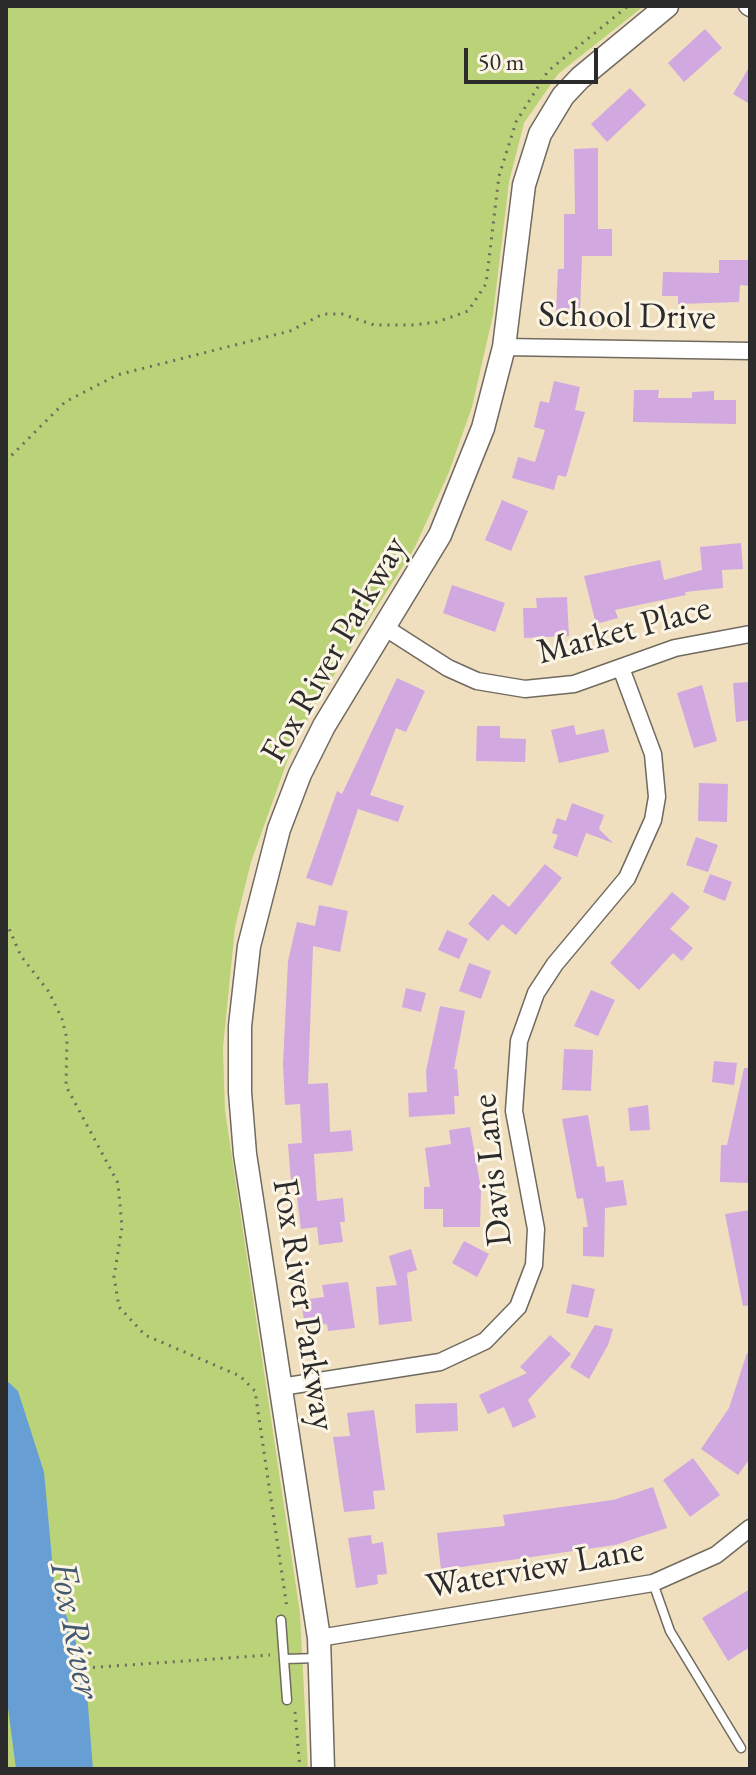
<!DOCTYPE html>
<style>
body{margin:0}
#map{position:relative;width:756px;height:1775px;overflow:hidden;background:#efdfbf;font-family:"EB Garamond",serif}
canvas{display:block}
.frame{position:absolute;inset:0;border:8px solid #2b2b2b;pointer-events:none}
.scale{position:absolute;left:464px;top:48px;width:134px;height:36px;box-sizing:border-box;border:4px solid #2b2b2b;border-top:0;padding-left:10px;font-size:24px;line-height:28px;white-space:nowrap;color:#2b2b2b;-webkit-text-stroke:6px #fcf5e5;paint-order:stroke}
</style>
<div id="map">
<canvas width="756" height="1775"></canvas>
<div class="frame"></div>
<div class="scale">50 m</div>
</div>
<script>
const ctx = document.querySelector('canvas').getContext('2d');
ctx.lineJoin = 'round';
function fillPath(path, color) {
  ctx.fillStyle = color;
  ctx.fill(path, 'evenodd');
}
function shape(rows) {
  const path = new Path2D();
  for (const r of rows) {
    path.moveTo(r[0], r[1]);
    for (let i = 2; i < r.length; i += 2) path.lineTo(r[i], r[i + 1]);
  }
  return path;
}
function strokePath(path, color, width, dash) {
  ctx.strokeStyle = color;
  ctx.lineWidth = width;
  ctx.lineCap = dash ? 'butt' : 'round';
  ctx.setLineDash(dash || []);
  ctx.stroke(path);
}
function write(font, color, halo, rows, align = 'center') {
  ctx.font = font + ' "EB Garamond",serif';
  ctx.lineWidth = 6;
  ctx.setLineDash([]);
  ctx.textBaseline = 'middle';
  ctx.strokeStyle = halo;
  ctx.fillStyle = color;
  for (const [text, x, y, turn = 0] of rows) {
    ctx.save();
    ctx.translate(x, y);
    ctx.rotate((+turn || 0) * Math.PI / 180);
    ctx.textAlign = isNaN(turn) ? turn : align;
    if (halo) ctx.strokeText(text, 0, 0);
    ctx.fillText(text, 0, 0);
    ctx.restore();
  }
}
fillPath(shape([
 [6,6,644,6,558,74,524,123,509,182,493,315,472,407,449,472,415,547,315,705,288,759,251,862,235,927,223,1048,225,1110,300,1613,308,1769,6,1769]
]), '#bbd378');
fillPath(shape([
 [6,1380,18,1391,44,1472,54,1581,85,1668,93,1769,16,1769,6,1693]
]), '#679fd5');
fillPath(shape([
 [705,29,722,48,684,82,668,63],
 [750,66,750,104,733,94],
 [630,88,646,105,607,142,591,124],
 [598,148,598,229,612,229,612,256,582,256,580,313,556,312,558,269,564,269,564,214,575,214,574,149],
 [719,260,750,260,750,286,740,285,739,302,678,304,678,296,662,296,663,272,719,273],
 [554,381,580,387,575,410,585,412,566,477,558,475,554,490,512,478,518,457,535,462,545,430,534,427,540,401,549,403],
 [634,390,659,390,658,398,692,398,692,392,714,391,714,400,736,400,736,424,633,422],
 [502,500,528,511,511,551,485,540],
 [741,543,743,569,722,570,723,588,685,592,686,595,615,610,618,618,596,624,584,576,660,560,664,580,702,570,700,547],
 [452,585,505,603,495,632,443,613],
 [567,597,569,636,524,638,523,608,537,608,536,598],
 [397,678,425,691,406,732,396,728,370,795,404,806,398,822,358,809,332,886,306,878,337,791,342,794],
 [750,682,750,720,736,722,733,683],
 [702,685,717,741,694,748,677,693],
 [574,725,576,735,604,729,609,752,559,763,551,730],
 [477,726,500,726,500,738,526,739,525,762,476,761],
 [699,783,728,784,727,822,698,821],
 [572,803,604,815,599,829,613,843,586,833,577,857,553,848,558,835,552,833,557,818,566,821],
 [696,837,718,845,708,872,686,865],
 [545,864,562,878,516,935,502,924,488,941,468,924,493,894,509,907],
 [710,874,732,882,725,901,703,892],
 [672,892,690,907,670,929,693,948,682,961,673,953,639,990,610,963],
 [319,905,348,911,340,952,313,946,308,1084,328,1083,330,1132,351,1130,353,1151,314,1154,317,1201,343,1198,345,1222,340,1222,343,1242,319,1245,317,1227,301,1229,295,1181,291,1181,288,1144,302,1143,300,1104,285,1105,283,1064,288,961,297,922,315,926],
 [447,930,468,939,459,959,438,950],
 [469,963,491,971,481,999,459,991],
 [406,988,426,993,421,1012,402,1007],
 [591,990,615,1000,598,1036,574,1026],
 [440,1006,465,1011,454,1069,457,1069,459,1096,454,1096,455,1114,409,1117,408,1093,427,1092,426,1071],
 [564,1049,593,1050,591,1091,562,1090],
 [714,1061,737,1063,734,1085,712,1082],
 [744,1068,750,1068,750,1183,720,1182,721,1145,727,1145],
 [648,1105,650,1130,630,1131,628,1108],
 [588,1115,597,1167,604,1166,606,1182,623,1180,627,1205,605,1208,604,1257,583,1256,583,1227,588,1227,583,1198,577,1199,562,1119],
 [470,1127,481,1189,480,1227,443,1227,443,1209,424,1209,424,1187,430,1187,425,1148,451,1144,449,1130],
 [750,1210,750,1305,743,1306,725,1214],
 [464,1241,489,1254,477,1277,452,1263],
 [411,1249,417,1270,407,1273,412,1321,379,1325,376,1287,397,1285,389,1256],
 [348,1282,355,1328,328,1331,327,1324,305,1327,301,1300,324,1297,322,1285],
 [572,1284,595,1289,588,1318,566,1313],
 [595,1325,613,1329,608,1345,589,1379,570,1367],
 [550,1335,571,1354,528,1400,536,1417,513,1428,504,1407,488,1414,479,1395,527,1373,520,1367],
 [747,1353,750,1354,750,1458,738,1475,701,1449,729,1408],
 [457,1403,458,1431,416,1433,415,1404],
 [374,1410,385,1490,373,1491,375,1509,344,1512,333,1437,350,1436,347,1413],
 [693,1458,720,1495,690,1517,663,1480],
 [653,1487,667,1528,615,1545,441,1570,437,1533,505,1526,503,1515,613,1500],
 [371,1535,372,1544,383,1542,387,1574,377,1575,378,1584,356,1588,348,1538],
 [750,1589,750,1647,728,1661,702,1618]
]), '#d1a8df');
const lane = shape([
 [653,1583,670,1631,741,1748],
 [281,1620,287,1700],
 [285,1659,319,1658]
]);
const street = shape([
 [747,6,750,8],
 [504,347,750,351],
 [384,627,448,668,477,681,525,689,574,684,675,648,750,634],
 [281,1387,440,1362,485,1341,518,1307,534,1265,536,1229,514,1111,519,1041,536,993,555,964,627,878,653,820,657,797,653,754,621,668],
 [319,1638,653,1583,716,1555,750,1528]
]);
const secondary = shape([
 [323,1769,319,1638,245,1154,240,1092,240,1026,249,946,279,829,300,774,324,726,440,535,483,428,504,347,524,185,540,134,563,96,580,78,667,6]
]);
strokePath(lane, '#706a5f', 11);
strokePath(street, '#706a5f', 19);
strokePath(secondary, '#706a5f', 25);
strokePath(shape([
 [6,461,65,402,117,375,290,331,323,314,342,314,374,325,414,325,437,322,468,311,486,284,499,176,516,122,548,71,628,6],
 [6,922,21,956,49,992,62,1019,67,1039,66,1086,118,1183,122,1227,114,1277,119,1307,145,1335,240,1376,255,1391,287,1608],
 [85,1668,270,1655],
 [295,1712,300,1769]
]), '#706a5f', 3, [2, 6]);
strokePath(lane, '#fff', 8);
strokePath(street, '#fff', 16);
strokePath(secondary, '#fff', 22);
write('36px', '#2b2b2b', '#fcf5e5', [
 ["School Drive",627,317,1],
 ["Market Place",624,631,-15],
 ["Fox River Parkway",335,650,-60],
 ["Davis Lane",493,1170,-96],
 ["Fox River Parkway",303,1305,81],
 ["Waterview Lane",535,1569,-10]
]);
write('italic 38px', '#43596f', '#fcf5e5', [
 ["Fox River",74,1630,79]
]);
</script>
